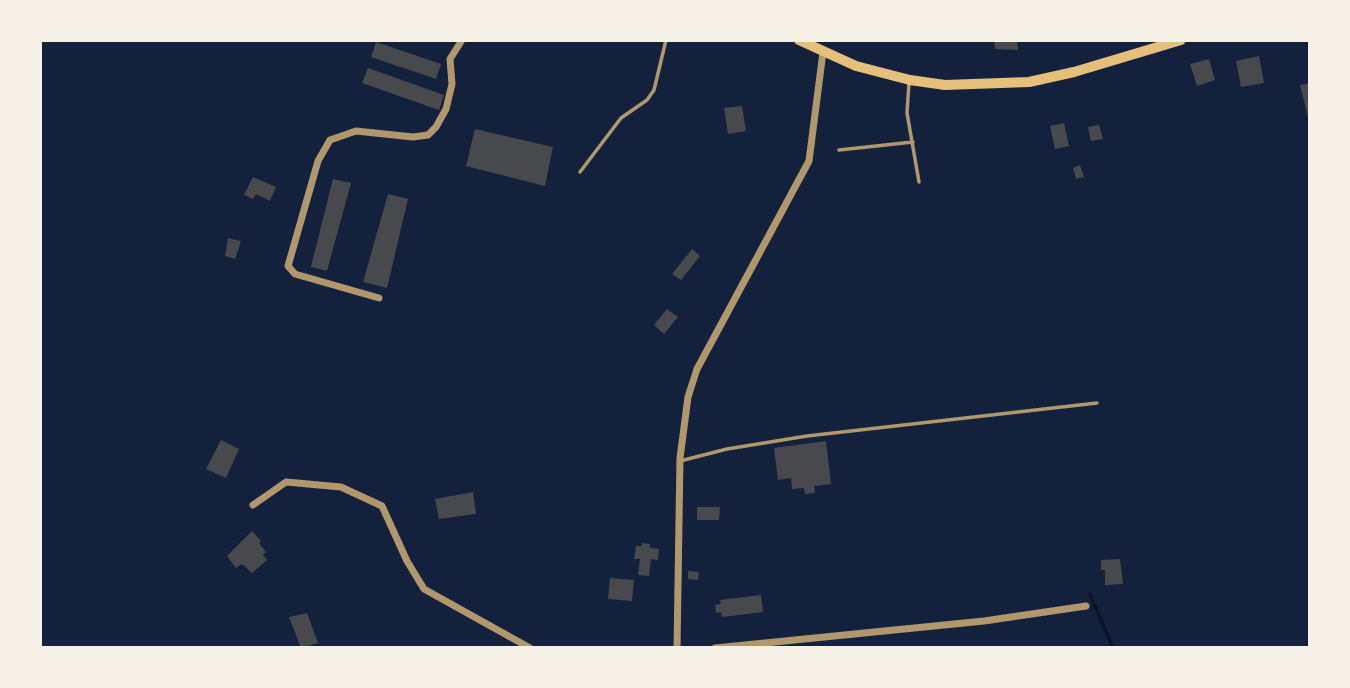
<!DOCTYPE html>
<style>
body{margin:0}
#map{position:relative;width:1350px;height:688px;overflow:hidden;background:#14213d;font-family:"Roboto Condensed",sans-serif}
canvas{display:block}
.frame{position:absolute;inset:0;border:42px solid #f6f1e7;pointer-events:none}
</style>
<div id="map">
<canvas width="1350" height="688"></canvas>
<div class="frame"></div>
</div>
<script>
const ctx = document.querySelector('canvas').getContext('2d');
ctx.lineJoin = 'round';
function shape(rows) {
  const path = new Path2D();
  for (const r of rows) {
    path.moveTo(r[0], r[1]);
    for (let i = 2; i < r.length; i += 2) path.lineTo(r[i], r[i + 1]);
  }
  return path;
}
function strokePath(path, color, width, dash) {
  ctx.strokeStyle = color;
  ctx.lineWidth = width;
  ctx.lineCap = dash ? 'butt' : 'round';
  ctx.setLineDash(dash || []);
  ctx.stroke(path);
}
function fillPath(path, color) {
  ctx.fillStyle = color;
  ctx.fill(path, 'evenodd');
}
strokePath(shape([
 [1090,594,1113,648]
]), '#0b132b', 3.5);
fillPath(shape([
 [994,40,1017,40,1018,50,995,49],
 [376,42,441,64,436,79,371,57],
 [1259,56,1264,83,1241,87,1236,61],
 [1209,59,1215,80,1197,86,1190,64],
 [368,68,444,95,439,110,362,83],
 [1310,83,1310,121,1309,121,1300,85],
 [742,106,746,131,728,134,724,108],
 [1064,123,1069,146,1055,149,1050,126],
 [1099,125,1103,139,1091,141,1088,127],
 [475,129,553,147,545,186,466,166],
 [1080,165,1084,177,1076,179,1073,168],
 [253,177,276,187,270,201,256,194,253,199,244,195],
 [333,179,351,183,327,271,311,267],
 [388,194,408,199,387,288,363,282],
 [228,238,241,241,235,259,225,256],
 [692,249,700,256,681,280,672,274],
 [667,309,678,317,664,334,654,325],
 [221,440,239,449,226,478,206,469],
 [826,441,831,484,814,486,815,493,805,494,804,488,792,489,791,478,778,480,774,448],
 [473,492,476,514,439,519,435,499],
 [697,507,720,507,719,520,697,520],
 [252,531,261,541,259,543,266,552,263,555,267,560,252,573,242,564,236,568,227,556],
 [642,543,650,544,650,548,659,549,658,560,651,559,649,576,638,575,640,559,634,559,636,546,642,546],
 [1120,559,1123,584,1105,585,1105,570,1101,570,1101,560],
 [688,571,699,572,698,580,688,579],
 [610,578,634,580,632,601,608,599],
 [761,595,763,612,722,617,721,612,716,613,715,605,721,604,720,600],
 [307,613,318,643,301,648,289,617]
]), '#48494c');
strokePath(shape([
 [909,82,907,113,919,182],
 [839,150,913,142],
 [580,172,621,118,647,100,654,90,666,40],
 [680,461,727,449,807,436,1097,403]
]), '#b1986c', 3.5);
strokePath(shape([
 [379,298,295,274,288,266,318,161,330,140,356,131,413,137,428,135,436,127,446,109,452,84,450,59,462,40],
 [253,505,286,482,341,487,382,506,407,561,424,589,530,648],
 [677,648,680,458,688,397,697,369,809,161,823,52],
 [715,648,984,621,1086,606]
]), '#b1986c', 7);
strokePath(shape([
 [799,40,856,66,910,80,945,85,1029,82,1074,72,1181,40]
]), '#e5c07b', 10);
</script>
